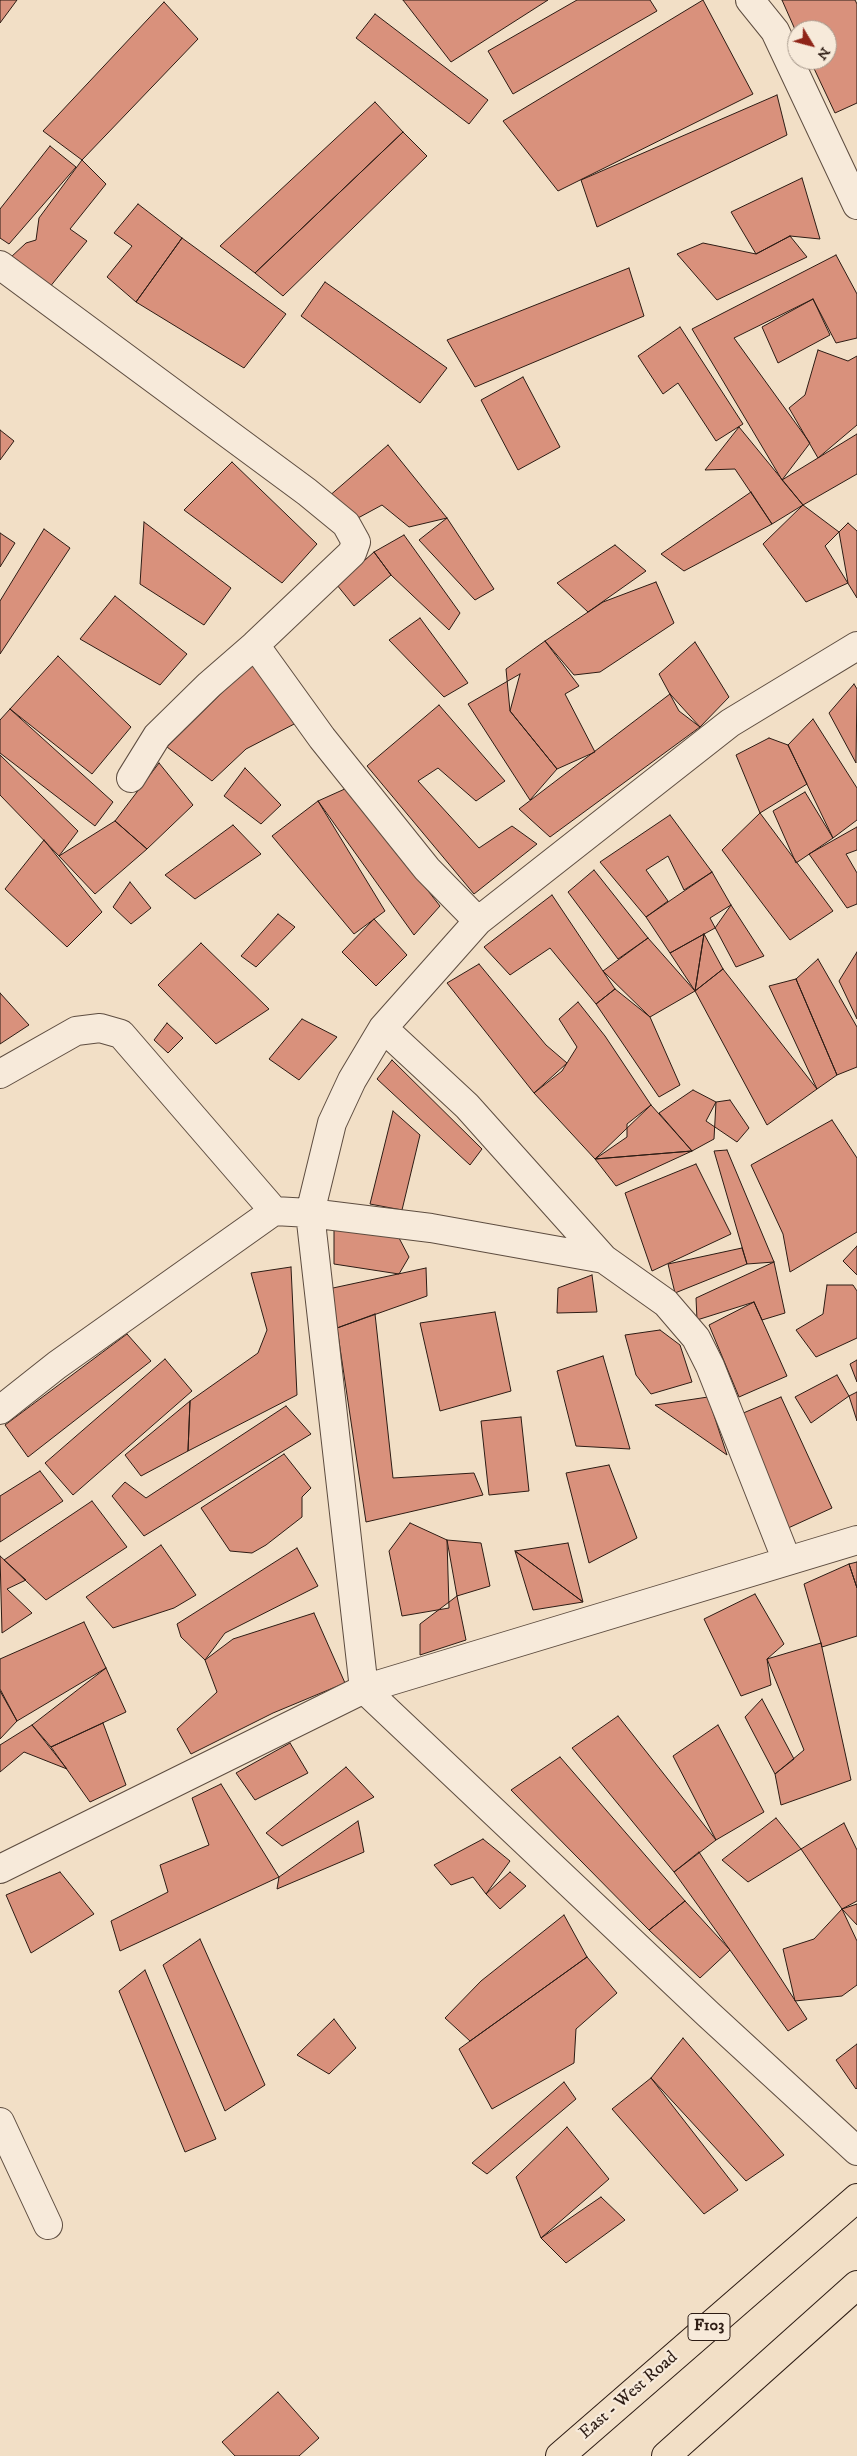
<!DOCTYPE html>
<style>
body{margin:0}
#map{position:relative;width:857px;height:2456px;overflow:hidden;background:#f2dfc6;font-family:"IM FELL DW Pica",serif}
canvas{display:block}
.north{position:absolute;left:787px;top:20px;width:50px;height:50px;box-sizing:border-box;background:#f7eada;border:1px solid #a6988b;border-radius:50%;rotate:127deg;font-size:14px;font-weight:700;line-height:20px;text-align:center;color:#2d1c14}
.north::after{content:'';display:block;margin:auto;width:18px;height:22px;background:#8f2418;clip-path:polygon(50% 0,100% 100%,50% 72%,0 100%)}
</style>
<div id="map">
<canvas width="857" height="2456"></canvas>
<div class="north">N</div>
</div>
<script>
const ctx = document.querySelector('canvas').getContext('2d');
ctx.lineJoin = 'round';
function fillPath(path, color) {
  ctx.fillStyle = color;
  ctx.fill(path, 'evenodd');
}
function shape(rows) {
  const path = new Path2D();
  for (const r of rows) {
    path.moveTo(r[0], r[1]);
    for (let i = 2; i < r.length; i += 2) path.lineTo(r[i], r[i + 1]);
  }
  return path;
}
function strokePath(path, color, width, dash) {
  ctx.strokeStyle = color;
  ctx.lineWidth = width;
  ctx.lineCap = dash ? 'butt' : 'round';
  ctx.setLineDash(dash || []);
  ctx.stroke(path);
}
function write(font, color, halo, rows, align = 'center') {
  ctx.font = font + ' "IM FELL DW Pica",serif';
  ctx.lineWidth = 4.5;
  ctx.setLineDash([]);
  ctx.textBaseline = 'middle';
  ctx.strokeStyle = halo;
  ctx.fillStyle = color;
  for (const [text, x, y, turn = 0] of rows) {
    ctx.save();
    ctx.translate(x, y);
    ctx.rotate((+turn || 0) * Math.PI / 180);
    ctx.textAlign = isNaN(turn) ? turn : align;
    if (halo) ctx.strokeText(text, 0, 0);
    ctx.fillText(text, 0, 0);
    ctx.restore();
  }
}
const building = shape([
 [0,0,17,0,0,23,0,0],
 [403,0,548,0,451,62,403,0],
 [577,0,650,0,657,11,513,94,488,51,577,0],
 [703,0,753,94,558,191,503,121,703,0],
 [782,0,855,0,857,4,857,103,835,113,810,60,827,60,827,30,797,30,797,34,782,0],
 [164,2,198,39,82,160,43,131,164,2],
 [375,14,488,100,469,124,356,38,375,14],
 [777,95,787,135,597,227,581,180,777,95],
 [375,102,403,132,255,273,220,246,375,102],
 [403,132,427,156,283,296,255,273,403,132],
 [50,146,76,167,9,244,0,238,0,209,50,146],
 [82,160,106,184,70,229,87,241,49,288,10,258,26,243,36,240,39,218,82,160],
 [802,178,820,239,790,236,756,254,731,212,802,178],
 [138,204,182,238,136,302,107,277,132,246,114,233,138,204],
 [790,236,807,257,717,300,677,254,703,243,756,254,790,236],
 [182,238,286,314,244,368,136,302,182,238],
 [836,255,857,294,857,338,836,343,813,299,734,338,810,443,782,480,692,329,836,255],
 [629,268,644,316,475,387,447,340,629,268],
 [325,282,447,368,420,403,301,316,325,282],
 [813,299,830,335,778,363,762,327,813,299],
 [680,327,743,424,716,441,678,383,663,394,638,356,680,327],
 [818,350,848,361,857,356,857,425,818,458,789,408,805,395,818,350],
 [523,377,560,447,518,470,481,400,523,377],
 [739,427,803,505,772,524,735,469,705,470,739,427],
 [0,430,14,441,0,460,0,430],
 [857,434,857,474,803,505,782,480,857,434],
 [388,445,447,518,409,527,382,505,358,518,320,504,388,445],
 [232,462,317,544,282,583,184,510,232,462],
 [751,492,772,524,684,571,661,554,751,492],
 [803,505,839,532,848,583,806,602,763,544,803,505],
 [447,518,494,589,475,600,419,540,447,518],
 [144,522,231,588,204,625,140,584,144,522],
 [848,523,857,531,857,598,825,546,848,523],
 [44,529,70,548,0,654,0,601,44,529],
 [0,533,15,543,0,567,0,533],
 [404,535,460,613,449,630,391,575,374,552,404,535],
 [615,545,646,571,588,612,557,583,615,545],
 [374,552,391,575,354,606,337,585,374,552],
 [656,582,674,623,600,672,574,675,545,641,603,602,656,582],
 [115,596,187,654,160,685,80,639,115,596],
 [420,618,468,683,444,697,389,640,420,618],
 [545,641,579,686,565,694,595,752,557,769,510,711,506,669,545,641],
 [695,642,729,697,700,727,679,711,659,674,695,642],
 [58,656,131,727,92,774,10,709,58,656],
 [251,664,300,721,246,749,212,781,167,747,251,664],
 [520,674,510,711,557,769,530,800,468,704,520,674],
 [854,684,857,689,856,763,829,713,854,684],
 [670,694,700,727,550,837,519,809,670,694],
 [439,705,505,781,476,801,438,768,418,781,479,848,512,826,537,844,474,894,367,766,439,705],
 [10,709,113,802,95,826,0,753,0,720,10,709],
 [813,719,857,788,857,820,833,838,788,745,813,719],
 [769,738,788,745,807,784,760,813,736,755,769,738],
 [0,755,78,831,59,856,0,795,0,755],
 [159,763,193,805,147,849,115,821,159,763],
 [245,768,281,805,261,824,224,796,245,768],
 [347,788,440,906,414,935,318,801,347,788],
 [805,792,833,838,796,863,773,811,805,792],
 [318,801,385,911,354,934,272,836,318,801],
 [760,813,833,911,790,940,722,850,760,813],
 [670,815,712,872,684,890,668,856,646,870,668,901,646,917,600,862,670,815],
 [115,821,147,849,95,894,59,856,115,821],
 [233,825,261,854,195,899,165,875,233,825],
 [857,827,857,850,846,854,857,873,857,904,847,908,809,854,857,827],
 [44,840,102,912,67,947,5,889,44,840],
 [594,870,648,938,618,959,568,892,594,870],
 [712,872,731,905,715,928,670,953,646,917,712,872],
 [130,882,151,908,131,924,113,907,130,882],
 [552,895,615,989,596,1004,550,948,510,975,484,947,552,895],
 [731,905,764,956,736,967,710,918,731,905],
 [278,914,295,927,256,967,241,956,278,914],
 [374,919,407,955,376,986,342,952,374,919],
 [704,934,723,969,695,991,704,934],
 [704,934,695,991,670,953,704,934],
 [648,938,695,991,650,1017,603,971,648,938],
 [201,943,269,1009,216,1044,158,985,201,943],
 [857,952,857,1019,839,981,857,952],
 [818,959,857,1027,857,1067,837,1075,796,979,818,959],
 [479,964,546,1045,567,1063,534,1093,447,983,479,964],
 [723,969,817,1089,767,1125,695,991,723,969],
 [796,979,837,1075,817,1089,769,986,796,979],
 [615,989,650,1017,680,1085,659,1097,596,1004,615,989],
 [0,993,29,1025,0,1044,0,993],
 [578,1002,605,1036,651,1105,627,1124,627,1137,595,1159,534,1093,562,1071,577,1047,559,1019,578,1002],
 [302,1019,337,1037,299,1080,269,1059,302,1019],
 [167,1023,183,1038,168,1053,154,1040,167,1023],
 [392,1060,482,1149,470,1165,377,1079,392,1060],
 [693,1090,716,1102,714,1139,692,1151,659,1113,693,1090],
 [730,1100,749,1128,737,1142,706,1121,716,1102,730,1100],
 [651,1105,692,1151,595,1159,651,1105],
 [393,1111,420,1135,402,1210,370,1204,393,1111],
 [832,1120,857,1158,857,1232,790,1272,783,1234,751,1165,832,1120],
 [727,1150,774,1262,747,1264,714,1151,727,1150],
 [692,1151,616,1186,595,1159,692,1151],
 [696,1164,731,1234,652,1271,625,1193,696,1164],
 [334,1226,399,1238,409,1257,399,1274,334,1264,334,1226],
 [857,1246,857,1275,843,1261,857,1246],
 [742,1248,747,1264,675,1293,668,1264,742,1248],
 [774,1262,785,1313,762,1320,754,1302,697,1320,696,1298,774,1262],
 [291,1267,297,1395,188,1451,190,1401,258,1353,267,1330,251,1273,291,1267],
 [426,1268,427,1296,337,1328,319,1291,426,1268],
 [592,1275,597,1312,557,1313,558,1288,592,1275],
 [827,1285,853,1285,857,1291,857,1338,816,1357,796,1330,823,1314,827,1285],
 [754,1302,787,1376,739,1397,709,1325,754,1302],
 [495,1312,511,1391,440,1411,420,1323,495,1312],
 [375,1314,393,1478,474,1473,483,1495,366,1522,337,1328,375,1314],
 [660,1330,680,1345,692,1382,651,1394,636,1375,625,1335,660,1330],
 [127,1334,151,1361,28,1457,5,1425,127,1334],
 [603,1356,630,1449,576,1446,557,1371,603,1356],
 [165,1359,192,1391,73,1495,45,1463,165,1359],
 [857,1360,857,1382,850,1364,857,1360],
 [837,1375,849,1396,811,1423,795,1397,837,1375],
 [857,1392,857,1421,849,1396,857,1392],
 [708,1397,727,1455,655,1405,708,1397],
 [781,1397,832,1508,786,1529,741,1414,781,1397],
 [190,1401,188,1451,141,1476,125,1455,190,1401],
 [286,1406,311,1434,144,1536,112,1496,125,1482,146,1498,286,1406],
 [521,1417,529,1491,489,1495,481,1421,521,1417],
 [284,1454,311,1488,302,1497,302,1517,266,1545,252,1553,230,1551,201,1508,284,1454],
 [609,1465,637,1538,589,1563,566,1473,609,1465],
 [40,1471,63,1501,0,1542,0,1496,40,1471],
 [92,1501,127,1547,46,1600,4,1560,92,1501],
 [410,1523,447,1540,449,1608,402,1616,389,1551,410,1523],
 [447,1540,481,1543,490,1586,457,1596,447,1540],
 [568,1543,583,1602,515,1551,568,1543],
 [161,1545,196,1595,174,1608,113,1628,86,1597,161,1545],
 [297,1548,318,1586,225,1633,205,1660,181,1637,177,1624,297,1548],
 [515,1551,583,1602,533,1610,515,1551],
 [0,1556,26,1580,7,1589,32,1613,2,1633,0,1556],
 [857,1562,857,1588,849,1564,857,1562],
 [849,1564,857,1588,857,1636,822,1647,804,1584,849,1564],
 [755,1594,784,1644,767,1659,771,1685,741,1696,704,1619,755,1594],
 [457,1596,466,1640,420,1655,420,1624,457,1596],
 [314,1613,345,1683,273,1713,191,1754,177,1729,217,1692,205,1660,233,1639,314,1613],
 [84,1622,106,1668,17,1721,0,1689,0,1659,84,1622],
 [821,1643,851,1780,781,1805,775,1774,804,1750,767,1659,821,1643],
 [106,1668,126,1712,51,1747,32,1725,106,1668],
 [0,1691,17,1721,0,1739,0,1691],
 [762,1699,794,1759,775,1774,745,1717,762,1699],
 [618,1716,716,1840,674,1872,572,1748,618,1716],
 [103,1723,126,1785,90,1802,51,1747,103,1723],
 [32,1725,67,1769,24,1752,0,1772,0,1745,32,1725],
 [718,1725,764,1812,716,1840,673,1756,718,1725],
 [290,1743,308,1773,255,1800,236,1773,290,1743],
 [560,1757,685,1901,649,1930,511,1790,560,1757],
 [346,1767,374,1797,282,1846,266,1833,346,1767],
 [221,1784,279,1877,120,1951,111,1921,168,1892,160,1865,209,1845,192,1798,221,1784],
 [776,1818,801,1849,748,1882,722,1860,776,1818],
 [358,1821,364,1852,277,1889,279,1877,358,1821],
 [844,1823,857,1850,857,1901,842,1909,801,1849,844,1823],
 [483,1839,510,1861,486,1894,473,1877,451,1885,434,1865,483,1839],
 [699,1852,807,2019,788,2031,674,1872,699,1852],
 [60,1872,94,1914,31,1953,6,1895,60,1872],
 [510,1872,526,1886,500,1909,486,1894,510,1872],
 [685,1901,730,1950,700,1978,649,1930,685,1901],
 [857,1904,857,1925,842,1909,857,1904],
 [842,1909,857,1941,857,1985,842,1996,795,2001,783,1949,814,1939,842,1909],
 [564,1915,587,1957,470,2041,445,2018,481,1981,564,1915],
 [200,1939,265,2085,225,2111,163,1965,200,1939],
 [587,1957,617,1993,576,2029,574,2063,492,2109,459,2049,587,1957],
 [145,1970,216,2139,185,2152,119,1991,145,1970],
 [334,2019,356,2048,329,2074,297,2055,334,2019],
 [683,2038,784,2155,746,2181,651,2078,683,2038],
 [857,2044,857,2088,856,2089,836,2060,857,2044],
 [651,2078,738,2190,704,2214,612,2109,651,2078],
 [564,2082,576,2099,487,2174,472,2163,564,2082],
 [567,2127,609,2179,541,2238,516,2177,567,2127],
 [601,2197,625,2220,566,2263,541,2238,601,2197],
 [278,2392,319,2438,299,2456,235,2456,222,2442,278,2392]
]);
fillPath(building, '#d9917c');
strokePath(building, '#2d1c14', 1);
const minor = shape([
 [750,0,775,31,857,205],
 [0,265,307,492,346,524,356,542,352,553,255,645,209,685,157,736,131,778],
 [255,645,322,738,427,869,478,921],
 [857,646,730,723,478,921,383,1028,352,1080,332,1123,310,1213,364,1689,708,2014,857,2151],
 [383,1028,467,1106,604,1259,666,1303,696,1338,710,1366,787,1561],
 [0,1074,76,1031,100,1028,121,1034,274,1211],
 [0,1410,57,1365,274,1211,310,1213,431,1228,604,1259],
 [0,1869,364,1689,857,1540],
 [0,2122,48,2225]
]);
const major = shape([
 [560,2456,857,2198],
 [666,2456,857,2285]
]);
strokePath(minor, '#5e4d40', 30);
strokePath(major, '#2d1c14', 30);
strokePath(minor, '#f7eada', 28);
strokePath(major, '#f2dfc6', 28);
for (const [x, y, w] of [
 [709,2327,42]
]) {
  const box = new Path2D();
  box.roundRect(x - w / 2, y - 13.5, w, 27, 4);
  ctx.fillStyle = '#f7eada';
  ctx.fill(box);
  strokePath(box, '#2d1c14', 1);
}
write('bold 16px', '#2d1c14', null, [
 ["F103",709,2327]
]);
write('18px', '#2d1c14', '#f7eada', [
 ["East - West Road",629,2396,-41]
]);
</script>
